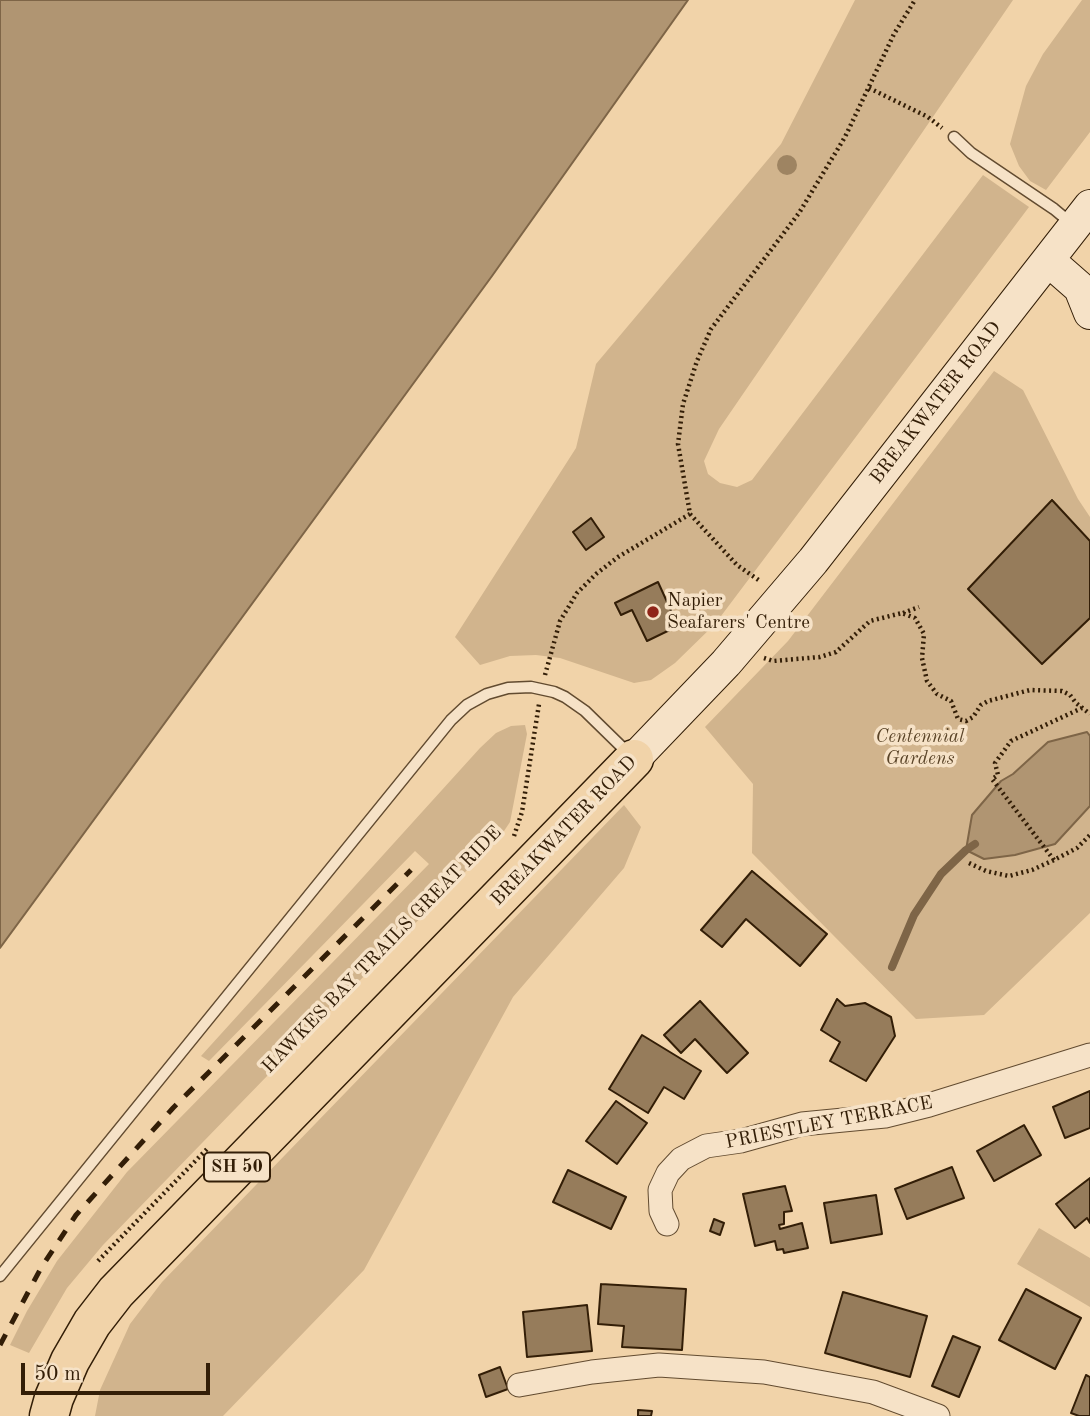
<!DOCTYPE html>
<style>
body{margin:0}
#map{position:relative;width:1090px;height:1416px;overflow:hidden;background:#f1d3a9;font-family:"Old Standard TT",serif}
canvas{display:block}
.scale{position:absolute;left:21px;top:1363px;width:189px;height:32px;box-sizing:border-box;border:4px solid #331e07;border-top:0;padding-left:9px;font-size:21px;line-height:24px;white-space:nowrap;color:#331e07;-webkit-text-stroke:5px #f6e2c7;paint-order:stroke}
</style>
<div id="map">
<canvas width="1090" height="1416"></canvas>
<div class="scale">50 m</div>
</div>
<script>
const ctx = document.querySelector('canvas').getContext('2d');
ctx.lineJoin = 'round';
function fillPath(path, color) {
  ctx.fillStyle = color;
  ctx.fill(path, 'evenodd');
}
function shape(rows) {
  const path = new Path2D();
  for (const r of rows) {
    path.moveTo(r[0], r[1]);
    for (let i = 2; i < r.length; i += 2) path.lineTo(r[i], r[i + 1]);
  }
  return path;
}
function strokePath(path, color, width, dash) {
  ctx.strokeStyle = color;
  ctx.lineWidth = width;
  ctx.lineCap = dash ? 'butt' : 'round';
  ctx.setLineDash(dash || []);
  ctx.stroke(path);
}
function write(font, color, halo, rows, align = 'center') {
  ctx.font = font + ' "Old Standard TT",serif';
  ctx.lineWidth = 7;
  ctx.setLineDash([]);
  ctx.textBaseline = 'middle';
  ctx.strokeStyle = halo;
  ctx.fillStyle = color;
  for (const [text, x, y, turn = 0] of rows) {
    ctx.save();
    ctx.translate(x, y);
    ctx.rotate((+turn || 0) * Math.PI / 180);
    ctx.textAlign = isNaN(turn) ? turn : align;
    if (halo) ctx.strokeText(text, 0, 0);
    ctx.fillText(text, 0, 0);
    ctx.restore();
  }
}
fillPath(shape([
 [855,0,1013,0,719,429,704,461,708,474,720,483,737,487,752,480,983,175,1029,207,715,624,675,663,651,680,634,683,560,658,536,655,510,656,480,665,455,637,576,448,596,364,781,144],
 [1082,0,1090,0,1090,132,1046,190,1030,181,1019,166,1010,144,1026,86,1043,54],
 [994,371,1023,390,1078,499,1090,517,1090,913,984,1015,916,1019,752,853,753,784,705,727,788,641],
 [525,725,527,734,510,822,502,834,103,1245,67,1288,29,1353,10,1345,27,1311,57,1261,127,1172,429,864,415,851,209,1061,201,1056,480,748,496,733,511,726],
 [624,805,641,827,624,868,513,997,364,1270,223,1416,95,1416,100,1390,130,1324,162,1282],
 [1039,1228,1090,1258,1090,1307,1017,1264]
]), '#d1b48d');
const water = shape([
 [0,0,688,0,492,276,0,948,0,0],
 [1087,732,1090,736,1090,806,1055,844,1015,855,984,859,966,850,972,815,1001,781,1013,774,1048,742,1087,732]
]);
fillPath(water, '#b09572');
strokePath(water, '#7e6547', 2);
strokePath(shape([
 [892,967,914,915,941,874,966,850,975,844]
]), '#7e6547', 8);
const building = shape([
 [1052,500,1090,541,1090,618,1042,664,968,589,1052,500],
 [591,518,604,537,586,550,573,532,591,518],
 [658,582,678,626,647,641,632,610,621,615,615,603,658,582],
 [752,871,827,934,800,966,746,919,722,947,701,930,752,871],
 [837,999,845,1006,865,1003,891,1017,895,1036,866,1081,830,1061,840,1042,821,1030,837,999],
 [700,1001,748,1053,727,1073,695,1039,681,1053,664,1035,700,1001],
 [642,1035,701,1071,684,1099,664,1087,648,1113,609,1089,642,1035],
 [1090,1091,1090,1128,1065,1138,1053,1107,1090,1091],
 [616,1101,647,1123,617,1164,586,1141,616,1101],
 [1024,1125,1041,1155,994,1181,977,1151,1024,1125],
 [952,1167,964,1198,907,1219,895,1189,952,1167],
 [568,1170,626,1197,611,1229,553,1202,568,1170],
 [1090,1178,1090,1223,1087,1218,1075,1228,1056,1204,1090,1178],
 [785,1186,792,1211,784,1212,784,1224,779,1225,780,1229,802,1223,808,1248,784,1253,783,1249,777,1250,775,1241,755,1246,743,1194,785,1186],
 [876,1195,882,1234,831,1243,824,1203,876,1195],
 [714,1219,724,1223,720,1235,710,1231,714,1219],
 [601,1284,686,1289,682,1350,622,1347,624,1326,598,1324,601,1284],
 [1026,1289,1081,1318,1055,1369,999,1340,1026,1289],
 [843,1292,927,1316,910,1377,825,1353,843,1292],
 [587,1305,592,1351,527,1357,523,1312,587,1305],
 [953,1336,980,1347,959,1397,932,1386,953,1336],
 [500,1367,508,1389,486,1397,479,1375,500,1367],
 [1086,1375,1090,1377,1090,1416,1079,1416,1071,1413,1086,1375],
 [638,1410,652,1411,651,1416,638,1416,638,1410]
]);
fillPath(building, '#967c5b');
strokePath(building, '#331e07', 2);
const lane = shape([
 [954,137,971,153,1054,209,1072,224],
 [0,1276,451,720,467,705,487,694,508,688,531,687,554,692,565,697,585,711,629,754]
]);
const street = shape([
 [667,1224,661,1211,660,1190,668,1173,681,1159,706,1146,741,1141,802,1124,885,1116,929,1105,1090,1055],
 [519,1385,592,1372,659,1365,764,1372,873,1392,938,1416]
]);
const secondary = shape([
 [1048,260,1080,288,1090,313],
 [634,759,726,663,813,561,1090,206]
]);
const highway = shape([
 [49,1416,54,1398,70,1361,92,1323,116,1292,634,759]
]);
strokePath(lane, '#624b30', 13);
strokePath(street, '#624b30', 25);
strokePath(secondary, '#331e07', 34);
strokePath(highway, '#331e07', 41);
strokePath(shape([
 [869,88,928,117,942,128],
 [690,514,737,565,760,581],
 [903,613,919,607],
 [764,658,773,661,820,657,836,652,870,621,902,613,915,618,924,634,922,658,927,681,937,694,951,701,958,719,966,721,973,717,981,705,988,701,1030,690,1062,691,1070,695,1076,703,1090,714],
 [545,675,560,621,577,593,596,574,618,557,690,514,678,444,683,404,697,361,711,329,799,213,845,137,894,34,915,0],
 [514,836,522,812,539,704],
 [1054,860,992,779,998,775,995,763,1011,741,1082,708],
 [969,863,986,871,1009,876,1032,870,1054,860,1077,848,1090,835],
 [98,1261,207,1149]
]), '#331e07', 4.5, [2, 3.5]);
strokePath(lane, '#f6e2c7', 10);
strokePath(street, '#f6e2c7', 23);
strokePath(secondary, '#f6e2c7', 32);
strokePath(highway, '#f1d3a9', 38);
strokePath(shape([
 [0,1345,41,1268,76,1215,173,1108,411,870]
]), '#331e07', 5, [12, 12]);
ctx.fillStyle = '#9e8462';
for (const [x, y] of [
 [787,165]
]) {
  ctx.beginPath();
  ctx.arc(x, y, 10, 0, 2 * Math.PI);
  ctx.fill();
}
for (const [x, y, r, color] of [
 [653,612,7,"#8f2418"]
]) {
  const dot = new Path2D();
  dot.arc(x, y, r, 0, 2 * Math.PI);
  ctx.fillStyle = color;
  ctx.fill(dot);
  strokePath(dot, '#f6e2c7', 2.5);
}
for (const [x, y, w] of [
 [237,1167,66]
]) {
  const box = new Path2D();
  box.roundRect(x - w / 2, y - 14.5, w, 29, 5);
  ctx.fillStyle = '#f6e2c7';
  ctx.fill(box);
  strokePath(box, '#331e07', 2);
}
write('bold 18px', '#331e07', null, [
 ["SH 50",237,1167]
]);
write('19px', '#331e07', '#f6e2c7', [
 ["BREAKWATER ROAD",936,403,-52],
 ["BREAKWATER ROAD",564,831,-46],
 ["HAWKES BAY TRAILS GREAT RIDE",382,950,-46],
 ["PRIESTLEY TERRACE",829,1123,-11]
]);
write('19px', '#331e07', '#f6e2c7', [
 ["Napier",667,601],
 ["Seafarers' Centre",667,623]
], 'left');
write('italic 19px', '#5a4428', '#f6e2c7', [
 ["Centennial",920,737],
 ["Gardens",920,759]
]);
</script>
